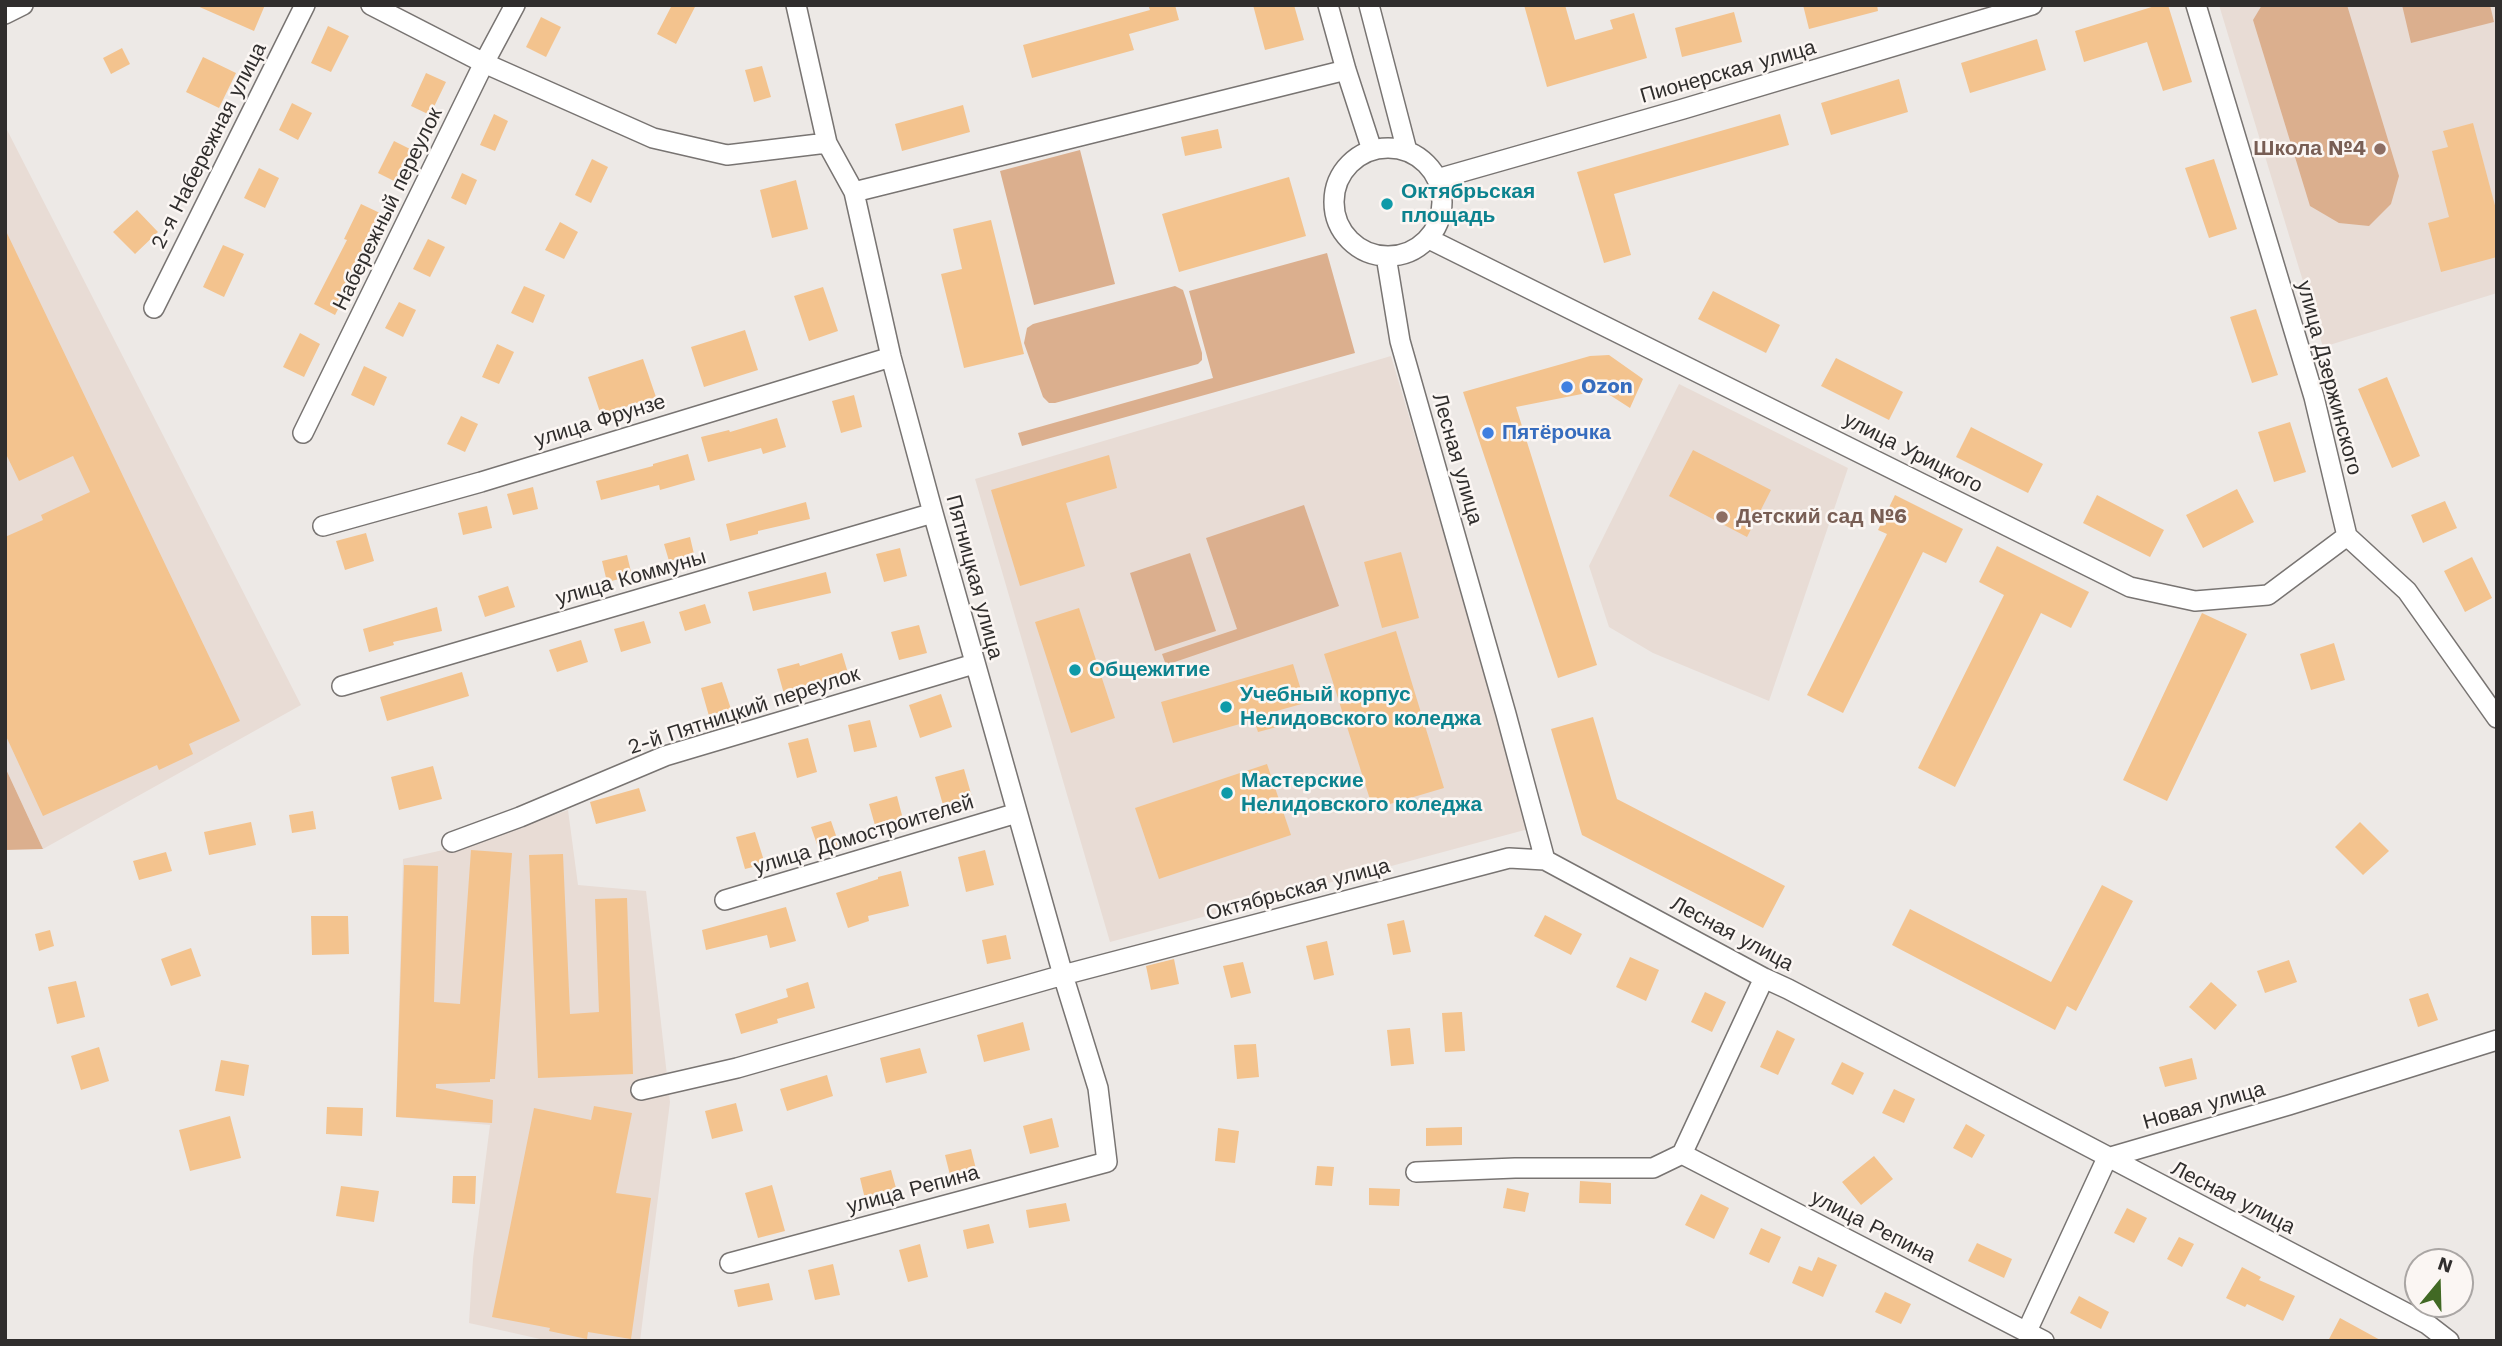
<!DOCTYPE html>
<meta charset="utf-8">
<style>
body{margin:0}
#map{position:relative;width:2502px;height:1346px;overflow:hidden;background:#ede9e6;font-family:"Work Sans",sans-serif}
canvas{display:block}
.frame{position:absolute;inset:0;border:7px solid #302e2d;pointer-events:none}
.north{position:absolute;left:2404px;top:1248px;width:70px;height:70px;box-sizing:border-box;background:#fbf6f3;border:2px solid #aaa6a4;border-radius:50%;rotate:19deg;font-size:19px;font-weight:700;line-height:28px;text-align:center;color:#302e2d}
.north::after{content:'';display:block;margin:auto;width:24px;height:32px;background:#416924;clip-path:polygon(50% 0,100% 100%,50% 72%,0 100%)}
</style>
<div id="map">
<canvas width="2502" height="1346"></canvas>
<div class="frame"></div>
<div class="north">N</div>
</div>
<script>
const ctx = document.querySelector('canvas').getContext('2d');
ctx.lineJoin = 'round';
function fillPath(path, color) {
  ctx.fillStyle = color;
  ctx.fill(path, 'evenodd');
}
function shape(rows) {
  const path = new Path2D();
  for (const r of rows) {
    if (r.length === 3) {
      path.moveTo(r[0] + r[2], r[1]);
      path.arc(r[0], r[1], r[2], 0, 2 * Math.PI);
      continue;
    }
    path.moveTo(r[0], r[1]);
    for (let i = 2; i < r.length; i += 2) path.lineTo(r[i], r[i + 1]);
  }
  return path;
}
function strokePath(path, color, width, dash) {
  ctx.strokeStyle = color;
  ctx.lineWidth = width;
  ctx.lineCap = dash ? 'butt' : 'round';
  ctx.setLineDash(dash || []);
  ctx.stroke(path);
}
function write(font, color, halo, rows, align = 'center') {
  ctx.font = font + ' "Work Sans",sans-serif';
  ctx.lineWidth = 5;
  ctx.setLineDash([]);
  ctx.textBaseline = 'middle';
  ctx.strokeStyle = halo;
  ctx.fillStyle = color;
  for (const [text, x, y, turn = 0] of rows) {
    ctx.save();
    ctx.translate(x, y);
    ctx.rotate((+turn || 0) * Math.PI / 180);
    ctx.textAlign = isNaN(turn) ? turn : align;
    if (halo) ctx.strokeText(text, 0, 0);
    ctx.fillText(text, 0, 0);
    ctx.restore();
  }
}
fillPath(shape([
 [2219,5,2497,5,2497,293,2323,347],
 [5,126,301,705,43,849,5,767],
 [1391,356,1532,828,1110,942,975,479],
 [1679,384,1848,468,1769,701,1653,653,1609,627,1589,566],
 [568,810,578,885,646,891,670,1102,640,1341,549,1341,469,1323,473,1259,490,1125,396,1117,403,859,470,844]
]), '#e8dcd5');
fillPath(shape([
 [2262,5,2347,5,2399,176,2391,204,2369,226,2339,223,2310,206,2253,20],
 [2402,5,2490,5,2494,22,2411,43],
 [1080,150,1115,284,1034,305,1000,171],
 [1327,253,1355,353,1022,446,1018,433,1213,378,1189,291],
 [1175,286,1183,290,1186,299,1202,353,1202,360,1198,364,1055,403,1049,403,1043,397,1024,343,1027,328,1033,324],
 [1304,505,1339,606,1166,665,1162,654,1237,629,1206,538],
 [1190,553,1216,631,1155,651,1130,573],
 [5,767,43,849,5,850]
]), '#dbaf8e');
fillPath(shape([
 [195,5,265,5,254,31],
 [672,5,696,5,676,44,657,34],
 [1148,5,1175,5,1179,20,1129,34,1134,50,1032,78,1023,45,1150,10],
 [1253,5,1294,5,1304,40,1265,50],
 [1524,5,1565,5,1575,40,1613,29,1610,20,1634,13,1647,58,1547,87],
 [1803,5,1877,5,1878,11,1809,29],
 [2158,5,2168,5,2192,82,2163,91,2147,42,2084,62,2075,31],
 [1734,12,1742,42,1682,57,1675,28],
 [541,17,561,27,546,57,526,47],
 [328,26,349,36,331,72,311,63],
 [2037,39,2046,70,1970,93,1961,63],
 [122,48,130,64,111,74,103,58],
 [203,57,236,73,219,108,186,92],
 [762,66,771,97,754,102,745,70],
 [426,73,446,82,430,115,411,106],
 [1899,79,1908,112,1831,135,1821,103],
 [292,103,312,113,298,140,279,130],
 [963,105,970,132,902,151,895,124],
 [494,114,508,121,495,151,480,145],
 [1780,114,1789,145,1614,194,1631,255,1604,263,1577,172],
 [2473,123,2497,213,2497,257,2441,272,2428,223,2449,217,2432,151,2448,147,2443,131],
 [1218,129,1222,148,1185,156,1181,137],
 [394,141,412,150,396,182,378,173],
 [592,159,608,167,591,203,575,195],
 [2214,159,2237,229,2209,238,2185,168],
 [259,168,279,178,265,208,244,198],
 [462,173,477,180,466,205,451,198],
 [1289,177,1306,236,1179,272,1162,214],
 [796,180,808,229,772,238,760,190],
 [361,204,382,214,355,272,357,273,335,315,314,304,347,240,344,239],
 [137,210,158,232,135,254,113,232],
 [991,220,1024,354,964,368,941,274,962,269,953,229],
 [560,222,578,232,564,259,545,250],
 [5,229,240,721,189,744,193,754,159,770,157,765,43,816,5,734,5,537,43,520,41,515,90,492,73,456,19,481,5,452],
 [428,239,445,247,430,277,413,269],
 [223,245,244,254,224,297,203,287],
 [524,286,545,295,533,323,511,313],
 [823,287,838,331,809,341,794,296],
 [1713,291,1780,325,1766,353,1698,319],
 [399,302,416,310,403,337,385,328],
 [2256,309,2278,375,2252,383,2230,317],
 [745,330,758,370,704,387,691,347],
 [300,333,320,344,304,377,283,367],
 [497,344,514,352,499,384,482,377],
 [1609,355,1643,379,1630,408,1602,390,1516,407,1597,665,1558,678,1463,392,1590,356],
 [1836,358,1903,392,1889,420,1821,386],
 [643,359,656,397,601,415,588,377],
 [364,366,387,377,374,406,351,395],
 [2387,377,2420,456,2392,468,2358,389],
 [854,395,862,427,841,433,832,401],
 [461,416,478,424,465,452,447,444],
 [777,418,786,447,763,454,761,448,708,462,701,437,729,430,730,432],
 [2290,422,2306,472,2274,482,2258,432],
 [1971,427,2043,464,2028,493,1956,457],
 [1693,450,1771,490,1747,537,1669,496],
 [688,454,695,480,660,490,659,485,601,500,596,481,653,466,653,464],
 [1109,455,1117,488,1066,503,1085,566,1020,586,991,490],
 [533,487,538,509,513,515,507,494],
 [2237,489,2254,522,2203,548,2186,515],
 [1895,495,1963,529,1946,563,1923,552,1843,713,1807,695,1887,534,1878,530],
 [2097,495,2164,530,2150,557,2083,523],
 [2445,501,2457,528,2423,543,2411,515],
 [806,502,810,519,758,531,758,534,730,541,726,524],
 [487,506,492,528,463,535,458,513],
 [366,533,374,561,345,570,336,541],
 [690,537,694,554,669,561,664,544],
 [1997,546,2089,592,2071,628,2041,613,1955,787,1918,768,2004,595,1979,582],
 [900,548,907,576,884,582,876,554],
 [1401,552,1419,618,1382,628,1364,562],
 [627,555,632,576,607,582,602,561],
 [2472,557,2492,598,2465,612,2444,571],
 [826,572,831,593,753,611,748,592],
 [508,586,515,607,485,617,478,596],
 [705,604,711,623,685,631,679,612],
 [437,607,442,631,393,642,394,645,369,652,363,629],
 [1079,608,1115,718,1071,733,1035,622],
 [2202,613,2247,634,2167,801,2123,780],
 [644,621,651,643,621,652,614,629],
 [919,625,927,653,899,660,891,632],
 [1396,631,1444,788,1373,809,1324,654],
 [581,640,588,662,557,672,549,650],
 [2334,643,2345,680,2311,690,2300,654],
 [842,653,848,673,784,694,777,669,799,663,800,666],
 [1293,664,1305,703,1273,712,1277,727,1258,732,1254,720,1173,743,1161,702],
 [462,672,469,696,387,721,380,697],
 [722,682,731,709,709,716,701,688],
 [941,694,952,727,920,738,909,705],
 [1593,717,1617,799,1785,886,1763,928,1582,835,1551,729],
 [870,720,877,747,854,752,848,725],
 [808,738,817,772,797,778,788,743],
 [1267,764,1291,835,1159,879,1135,808],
 [433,766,442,799,399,810,391,777],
 [964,769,974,804,945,812,935,777],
 [639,788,646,811,596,824,590,802],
 [897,796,904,823,876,829,869,804],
 [313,811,316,829,292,833,289,815],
 [831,821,840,847,820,853,811,827],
 [251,822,256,845,209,855,204,832],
 [2360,822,2389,851,2363,875,2335,847],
 [755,832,765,864,745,869,736,837],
 [471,850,512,853,495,1079,490,1079,490,1082,436,1084,436,1088,493,1100,492,1123,396,1117,404,865,438,866,434,1002,460,1004],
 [985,850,994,885,966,892,958,857],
 [166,852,172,871,139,880,133,861],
 [563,854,570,1014,599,1012,595,899,627,898,633,1074,538,1078,529,855],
 [901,871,909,906,868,916,869,921,848,928,836,893,878,879,878,877],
 [2102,885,2133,901,2076,1011,2067,1006,2055,1030,1892,945,1910,909,2051,982],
 [786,907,796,941,770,948,767,935,706,950,702,930],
 [1545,915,1582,934,1571,955,1534,936],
 [311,916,348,916,349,954,312,955],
 [1404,920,1411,952,1393,955,1387,924],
 [50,930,54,946,39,951,35,934],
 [1006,935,1011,959,987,964,982,940],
 [1327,941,1334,975,1314,980,1306,946],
 [191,948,201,976,171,986,161,959],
 [1630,957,1659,970,1646,1001,1616,987],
 [1174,959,1179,984,1151,990,1146,966],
 [2289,960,2297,982,2265,993,2257,971],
 [1243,962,1251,993,1231,998,1223,966],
 [76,981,85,1017,57,1024,48,987],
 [808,982,815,1008,777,1019,778,1023,741,1034,735,1014,788,997,786,989],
 [2211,982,2237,1005,2215,1030,2189,1007],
 [1705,992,1726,1002,1712,1032,1691,1022],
 [2428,993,2438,1020,2418,1027,2409,999],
 [1462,1012,1465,1051,1445,1052,1442,1013],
 [1023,1022,1030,1050,984,1062,977,1035],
 [1410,1028,1414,1064,1391,1066,1387,1030],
 [1777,1030,1795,1039,1778,1075,1760,1067],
 [1256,1044,1259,1077,1237,1079,1234,1045],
 [99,1047,109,1081,81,1090,71,1056],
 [920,1048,927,1073,886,1083,880,1058],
 [2192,1058,2197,1079,2165,1087,2159,1067],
 [221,1060,249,1065,244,1096,215,1091],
 [1842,1062,1864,1073,1853,1095,1831,1084],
 [827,1075,833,1096,787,1111,780,1089],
 [1894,1089,1915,1099,1904,1123,1882,1113],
 [736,1103,743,1131,712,1139,705,1111],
 [594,1106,632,1113,616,1193,651,1198,631,1339,588,1332,587,1339,549,1331,550,1328,492,1317,534,1108,591,1120],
 [327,1107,363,1108,362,1136,326,1134],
 [230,1116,241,1158,190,1171,179,1130],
 [1052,1118,1059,1147,1030,1154,1023,1126],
 [1966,1124,1985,1135,1972,1158,1953,1148],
 [1462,1127,1462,1145,1426,1146,1426,1128],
 [1218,1128,1239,1131,1235,1163,1215,1161],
 [971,1149,976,1169,950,1175,945,1155],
 [1874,1156,1893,1179,1861,1205,1842,1182],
 [1317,1166,1334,1167,1332,1186,1315,1185],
 [891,1170,898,1195,866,1203,860,1178],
 [453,1176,476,1176,475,1204,452,1203],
 [1580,1181,1611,1183,1611,1204,1579,1203],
 [772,1185,785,1231,758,1238,745,1193],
 [341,1186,379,1191,374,1222,336,1216],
 [1369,1188,1400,1189,1399,1206,1369,1205],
 [1507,1188,1529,1193,1525,1212,1503,1208],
 [1701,1194,1729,1208,1714,1239,1685,1225],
 [1066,1203,1070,1221,1029,1228,1026,1210],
 [2127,1208,2147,1218,2134,1243,2114,1233],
 [989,1224,994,1243,967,1249,963,1230],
 [1761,1228,1781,1237,1769,1263,1749,1254],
 [2179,1237,2194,1244,2182,1267,2167,1259],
 [1977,1243,2012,1259,2004,1278,1968,1261],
 [920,1244,928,1277,908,1282,899,1250],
 [1818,1257,1837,1265,1823,1297,1792,1283,1799,1266,1812,1271],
 [833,1264,840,1295,815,1300,808,1270],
 [2242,1267,2261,1277,2259,1280,2295,1296,2283,1321,2247,1304,2245,1307,2226,1298],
 [769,1283,773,1300,738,1307,734,1290],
 [1885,1292,1911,1304,1901,1324,1875,1312],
 [2079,1296,2109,1312,2101,1329,2070,1313],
 [2340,1318,2382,1341,2328,1341]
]), '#f3c38e');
const street = shape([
 [371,5,484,63,653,138,727,155,827,143],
 [1328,5,1346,70,1372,150],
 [1369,5,1407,151],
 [2196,5,2314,397,2347,536,2407,591,2497,718],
 [5,14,23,5],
 [1388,202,54],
 [1437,179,1683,109,2032,5],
 [854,192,1346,70],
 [1429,239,2130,587,2195,601,2268,595,2347,536],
 [1386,256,1400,341,1506,714,1545,860],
 [154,308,305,5],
 [303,433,484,63,515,5],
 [323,526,481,482,891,357],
 [342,686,933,513],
 [452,842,520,817,665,756,974,664],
 [725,900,1017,813],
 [1764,978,1682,1154,2044,1341],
 [641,1090,737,1068,1063,975,1509,858,1545,860,1764,978,1788,989,2427,1324,2449,1341],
 [1416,1172,1515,1168,1653,1168,1682,1154],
 [730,1263,1107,1162,1098,1088,1063,975,933,513,891,357,854,192,827,143,796,5],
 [2027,1331,2107,1158,2289,1105,2497,1040]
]);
strokePath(street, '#787472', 22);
strokePath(street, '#fff', 19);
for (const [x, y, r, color] of [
 [2380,149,7,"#8d6e63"],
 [1387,204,7,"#0f9aa8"],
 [1567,387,7,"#3f7fe0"],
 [1488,433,7,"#3f7fe0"],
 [1722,517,7,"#8d6e63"],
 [1075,670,7,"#0f9aa8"],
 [1226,707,7,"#0f9aa8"],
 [1227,793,7,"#0f9aa8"]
]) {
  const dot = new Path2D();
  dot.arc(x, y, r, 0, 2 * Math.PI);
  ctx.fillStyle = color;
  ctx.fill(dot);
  strokePath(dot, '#fbf6f3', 2.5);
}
write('21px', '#302e2d', '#fbf6f3', [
 ["Пионерская улица",1728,72,-16],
 ["2-я Набережная улица",209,146,-63],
 ["Набережный переулок",388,209,-64],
 ["улица Дзержинского",2329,378,75],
 ["улица Фрунзе",600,421,-17],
 ["улица Урицкого",1913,453,27],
 ["Лесная улица",1457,459,74],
 ["Пятницкая улица",974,577,75],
 ["улица Коммуны",631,578,-16],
 ["2-й Пятницкий переулок",744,711,-18],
 ["улица Домостроителей",864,835,-17],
 ["Октябрьская улица",1298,890,-15],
 ["Лесная улица",1732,934,28],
 ["Новая улица",2204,1106,-16],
 ["улица Репина",913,1190,-15],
 ["Лесная улица",2233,1198,27],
 ["улица Репина",1873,1227,27]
]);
write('bold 21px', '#785e54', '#fbf6f3', [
 ["Школа №4",2366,149],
 ["Детский сад №6",1736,517,"left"]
], 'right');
write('bold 21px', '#0d838f', '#fbf6f3', [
 ["Октябрьская",1401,192],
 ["площадь",1401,216],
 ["Общежитие",1089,670],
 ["Учебный корпус",1240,695],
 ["Нелидовского коледжа",1240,719],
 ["Мастерские",1241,781],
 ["Нелидовского коледжа",1241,805]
], 'left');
write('bold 21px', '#366cbe', '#fbf6f3', [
 ["Ozon",1581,387],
 ["Пятёрочка",1502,433]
], 'left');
</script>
